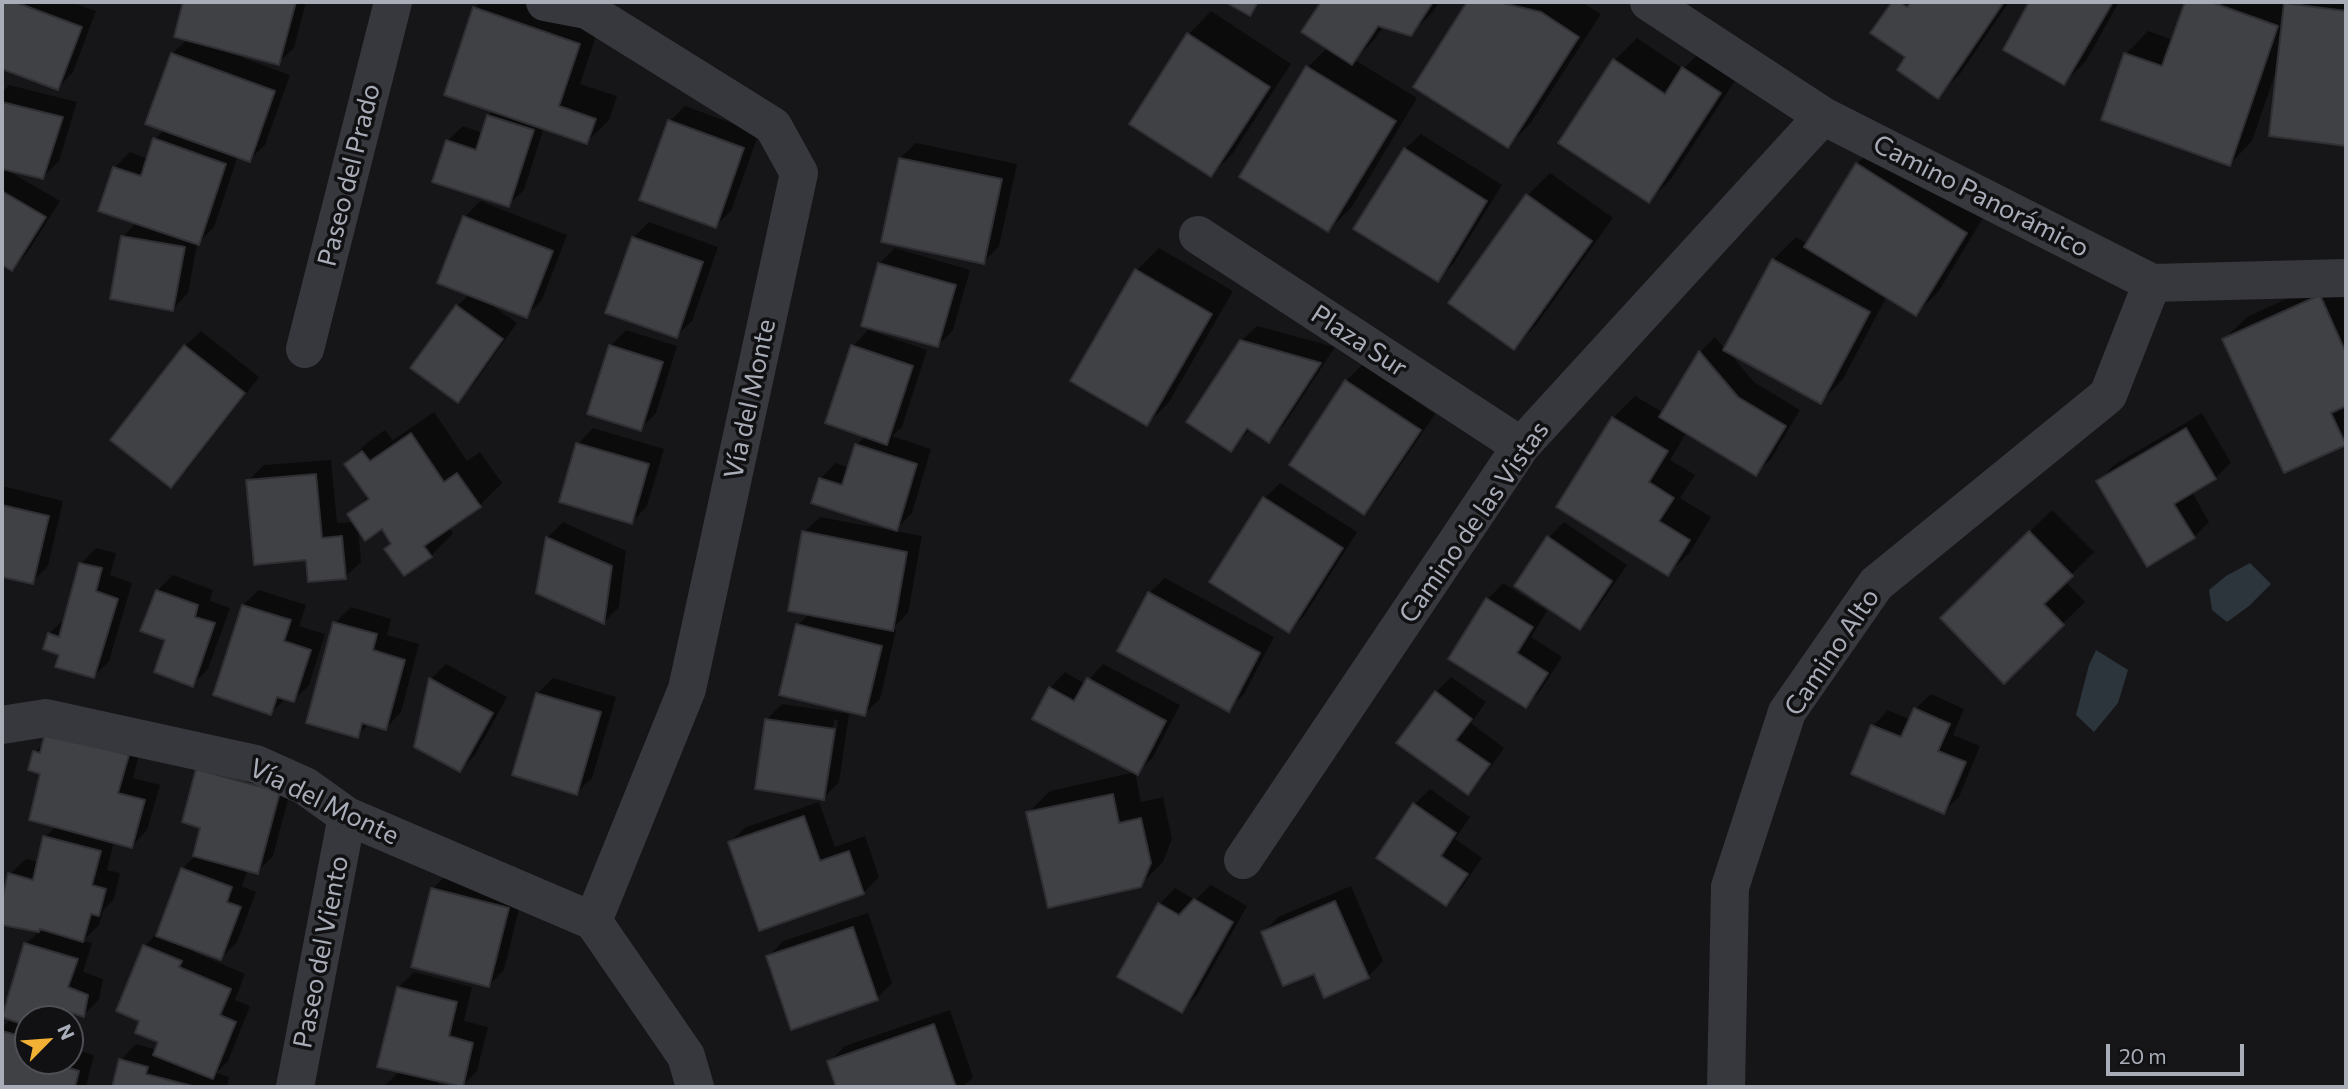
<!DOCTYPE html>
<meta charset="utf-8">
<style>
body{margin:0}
#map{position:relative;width:2348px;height:1089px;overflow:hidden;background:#161618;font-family:Commissioner,sans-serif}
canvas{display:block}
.frame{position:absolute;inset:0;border:4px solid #a8adb8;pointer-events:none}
.north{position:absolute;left:14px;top:1005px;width:70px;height:70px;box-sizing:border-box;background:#111113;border:2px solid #4d4f55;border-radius:50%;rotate:65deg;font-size:19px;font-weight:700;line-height:28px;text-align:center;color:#a8adb8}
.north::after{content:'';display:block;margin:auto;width:24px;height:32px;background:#f2b134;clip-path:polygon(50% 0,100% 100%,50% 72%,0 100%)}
.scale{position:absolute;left:2106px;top:1044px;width:138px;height:32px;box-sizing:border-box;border:4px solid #a8adb8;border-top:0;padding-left:9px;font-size:21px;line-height:24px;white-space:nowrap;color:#a8adb8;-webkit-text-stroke:5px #111113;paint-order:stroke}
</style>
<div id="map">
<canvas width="2348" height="1089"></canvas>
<div class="frame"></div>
<div class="north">N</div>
<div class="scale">20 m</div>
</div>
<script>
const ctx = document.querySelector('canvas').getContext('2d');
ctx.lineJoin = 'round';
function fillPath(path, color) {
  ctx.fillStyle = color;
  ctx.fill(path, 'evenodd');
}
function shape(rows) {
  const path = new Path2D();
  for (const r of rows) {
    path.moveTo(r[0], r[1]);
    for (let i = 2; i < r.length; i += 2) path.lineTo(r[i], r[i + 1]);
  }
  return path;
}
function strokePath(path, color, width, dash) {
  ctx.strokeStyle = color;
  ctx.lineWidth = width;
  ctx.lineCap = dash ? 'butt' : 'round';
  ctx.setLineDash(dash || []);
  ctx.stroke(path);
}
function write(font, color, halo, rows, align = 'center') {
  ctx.font = font + ' Commissioner,sans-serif';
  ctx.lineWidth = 7;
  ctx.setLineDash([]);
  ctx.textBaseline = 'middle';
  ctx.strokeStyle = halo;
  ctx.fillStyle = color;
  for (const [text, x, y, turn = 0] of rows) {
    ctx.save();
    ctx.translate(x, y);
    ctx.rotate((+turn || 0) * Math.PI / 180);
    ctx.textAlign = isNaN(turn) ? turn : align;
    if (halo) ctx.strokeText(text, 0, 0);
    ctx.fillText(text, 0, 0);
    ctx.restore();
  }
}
fillPath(shape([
 [2250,563,2271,584,2249,606,2227,622,2212,610,2209,590,2226,576],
 [2096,650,2128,670,2118,703,2094,732,2076,715,2089,665]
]), '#2c353c');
fillPath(shape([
 [3,2,71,2,96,11,73,72,58,88,2,67],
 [185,2,306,2,294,48,278,63,228,50,227,52,290,75,265,145,249,160,238,156,214,227,197,244,188,293,173,309,123,237,137,222,114,168,130,152,148,159,155,139,165,129,172,54,187,39,176,36],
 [480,2,544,2,601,21,580,84,617,96,609,120,587,142,544,127,524,190,508,205,447,141,463,126,483,133,488,116,494,110,474,8],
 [1323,2,1439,2,1433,12,1410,34,1384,26,1374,40,1355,60,1417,98,1351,208,1328,230,1241,176,1308,67,1328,47,1304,31],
 [1469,2,1581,2,1601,14,1530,124,1508,146,1415,86],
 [1894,2,2009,2,1960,74,1937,96,1907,57,1873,33],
 [2031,2,2119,2,2086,61,2064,83,2005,49],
 [2186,2,2346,2,2346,144,2271,135,2276,71,2252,141,2230,164,2103,119,2126,54,2148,31,2173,40],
 [1211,11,1291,64,1233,153,1211,175,1131,124,1189,34],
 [1637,38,1683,69,1706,46,1742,70,1671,179,1649,201,1615,60],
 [9,85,77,102,59,161,43,177,2,167,2,93],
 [685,106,759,133,731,211,715,226,670,121],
 [1421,134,1502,185,1453,264,1437,280,1405,149],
 [1879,142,1988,210,1938,292,1916,314,1887,296,1843,379,1821,402,1727,350,1754,382,1800,410,1771,459,1755,474,1687,432,1670,460,1695,475,1680,498,1711,517,1690,552,1668,574,1613,418,1635,396,1664,413,1700,352,1715,337,1725,349,1773,260,1796,237,1808,244,1857,164],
 [916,143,1017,164,999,246,984,262,900,158],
 [5,169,60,201,27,253,12,269,2,263,2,173],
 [1550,173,1613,218,1536,325,1514,348,1451,303,1528,195],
 [480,201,567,235,542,300,526,316,489,303,517,323,473,385,457,400,457,306,470,294,465,217],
 [649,222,718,247,692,321,676,336,633,238],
 [895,248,970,270,953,330,938,345,879,264],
 [1159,248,1233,291,1169,402,1147,424,1137,270],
 [2342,273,2346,282,2345,443,2224,339,2247,317],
 [1257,326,1335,347,1284,425,1269,440,1251,428,1231,450,1241,341],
 [626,330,677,346,656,413,640,429,611,346],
 [868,330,927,350,902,427,892,436,931,449,912,513,896,529,820,479,836,463,850,468,856,445,866,436,853,346],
 [201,331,259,377,187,470,171,485,185,346],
 [1362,365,1435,414,1379,497,1364,513,1291,464,1346,381],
 [434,412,467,461,480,452,502,483,480,505,449,527,453,533,431,556,383,527,358,526,361,562,345,577,308,558,248,481,264,465,331,460,337,523,354,522,350,515,368,496,346,464,368,442,385,430,393,440],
 [2202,413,2231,463,2215,478,2192,492,2209,522,2194,537,2099,481,2114,465],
 [593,428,664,449,647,506,632,522,578,444],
 [1280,483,1357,532,1304,616,1289,631,1265,498],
 [2,486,63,501,48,566,32,582,2,575],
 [2052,510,2094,552,2065,581,2085,602,2004,681,1942,618],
 [820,517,922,536,908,613,892,629,896,630,880,699,864,714,798,625,810,613,804,532],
 [563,522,626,551,619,607,604,622,538,592,548,537],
 [1564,522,1627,565,1595,612,1579,628,1548,538],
 [96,548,116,553,110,575,132,583,109,661,94,676,49,634,66,617,81,564],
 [173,575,213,590,210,601,230,608,208,669,192,685,167,639,157,591],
 [1165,578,1274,637,1244,694,1228,709,1149,593],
 [1503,583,1547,611,1531,637,1562,657,1541,690,1526,706,1451,658,1488,599],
 [259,590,306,605,299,626,325,634,309,685,294,700,286,698,271,713,243,605],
 [351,607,391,619,387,635,419,644,401,712,386,728,370,723,357,736,335,623],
 [446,664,507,697,475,755,460,770,416,746,431,679],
 [1103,664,1180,705,1153,757,1137,773,1050,688,1065,672,1085,684],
 [1451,677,1486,702,1471,723,1504,748,1483,777,1468,792,1436,692],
 [553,678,616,697,592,778,576,793,537,694],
 [1931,694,1964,709,1953,735,1980,746,1959,797,1943,812,1853,774,1873,726,1888,710,1911,720,1915,709],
 [782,704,849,714,839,782,823,798,767,719],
 [834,720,838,720,828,783,825,783],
 [143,740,133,778,160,785,147,830,132,846,114,841,107,870,120,873,114,899,103,911,99,925,83,941,92,943,83,972,103,979,99,999,84,1015,75,1012,70,1021,70,1019,28,1019,28,1061,70,1061,70,1029,78,1031,73,1049,94,1055,86,1087,2,1087,2,1028,11,1019,2,1015,26,944,39,931,2,923,2,907,10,874,26,859,39,862,45,837,57,825,35,752,45,742],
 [197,770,294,777,273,856,257,872,248,869,242,886,256,892,237,942,221,958,195,948,194,952,245,974,235,1000,250,1006,228,1061,216,1073,229,1077,227,1087,114,1087,121,1060,136,1044,157,1050,160,1041,142,1020,144,946,160,931,182,869,195,856,203,827],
 [1135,772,1141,802,1163,797,1172,839,1163,862,1140,885,1028,813,1050,791],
 [1430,789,1470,817,1455,839,1482,858,1461,889,1445,904,1414,805],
 [819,802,835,847,865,836,879,877,863,893,730,842,746,827],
 [448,873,523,893,504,970,489,985,433,889],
 [1211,885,1247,906,1197,995,1182,1011,1120,977,1160,904,1175,888,1195,900],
 [1351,886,1383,961,1368,977,1263,933,1278,917],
 [868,913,892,983,877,998,768,957,783,941],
 [414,972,472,987,464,1021,488,1027,477,1071,462,1086,439,1081,438,1084,451,1087,383,1087,400,1071,398,988],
 [950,1010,973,1077,963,1087,838,1087,829,1062,845,1046]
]), '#0007');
const building = shape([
 [2,2,15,2,82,27,58,90,2,69,2,2],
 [183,2,296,2,279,65,174,37,183,2],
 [1225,2,1258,2,1250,16,1225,2],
 [1321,2,1433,2,1411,36,1378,26,1352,65,1301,32,1321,2],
 [1467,2,1498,2,1541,12,1579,37,1508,148,1413,87,1467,2],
 [1892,2,1900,2,1907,7,1911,2,2004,2,1938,99,1897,70,1905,57,1870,33,1892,2],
 [2029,2,2113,2,2064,85,2003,50,2029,2],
 [2185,2,2211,2,2278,26,2230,166,2101,120,2124,53,2162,66,2185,2],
 [2284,3,2346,11,2346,146,2269,136,2284,3],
 [473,7,580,44,559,106,596,119,587,144,444,95,473,7],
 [1187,33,1270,87,1211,177,1129,124,1187,33],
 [171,53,275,91,250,162,145,124,171,53],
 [1613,59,1665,94,1682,67,1721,93,1649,203,1558,143,1613,59],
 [1306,66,1396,121,1328,232,1239,177,1306,66],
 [2,102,63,117,43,179,2,169,2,102],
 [487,115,534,130,509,207,432,182,446,140,476,150,487,115],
 [668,120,744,148,716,228,639,200,668,120],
 [153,138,226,164,199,245,98,211,113,167,141,176,153,138],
 [1404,148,1487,201,1438,282,1353,229,1404,148],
 [899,158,1002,179,984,264,881,242,899,158],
 [1856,163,1967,233,1916,316,1804,247,1856,163],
 [2,191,46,217,12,271,2,265,2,191],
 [1526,194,1592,241,1514,350,1448,303,1526,194],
 [463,216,553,251,527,318,437,283,463,216],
 [121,236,185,247,173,311,110,299,121,236],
 [632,237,703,262,677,338,605,313,632,237],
 [1772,259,1870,312,1821,404,1723,350,1772,259],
 [878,263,956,285,938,347,861,326,878,263],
 [1135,269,1212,314,1147,426,1070,381,1135,269],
 [2320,295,2346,353,2346,406,2331,413,2346,445,2284,473,2222,339,2320,295],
 [456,305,503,339,458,403,410,368,456,305],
 [1240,340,1321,363,1269,443,1247,428,1231,452,1186,422,1240,340],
 [184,345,245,393,171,488,110,440,184,345],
 [609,345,663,362,641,431,587,414,609,345],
 [851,345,913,366,887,445,825,423,851,345],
 [1699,351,1738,397,1786,426,1756,476,1659,417,1699,351],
 [1345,380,1421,430,1364,515,1289,465,1345,380],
 [1612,417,1668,451,1649,482,1674,498,1659,521,1690,540,1668,576,1556,507,1612,417],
 [2186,428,2216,479,2174,504,2195,538,2147,567,2096,481,2186,428],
 [411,433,444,482,457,473,481,507,424,546,432,557,404,576,384,549,391,544,382,529,365,541,347,514,369,499,344,464,362,451,370,461,411,433],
 [576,443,649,464,632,524,559,502,576,443],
 [855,444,917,464,897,531,811,503,819,478,842,485,855,444],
 [316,474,322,538,342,536,346,579,308,582,306,560,254,565,246,480,316,474],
 [1263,497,1343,548,1289,633,1209,582,1263,497],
 [2,505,49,516,33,584,2,577,2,505],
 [802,531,907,552,893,631,788,611,802,531],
 [2029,531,2073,576,2044,604,2064,625,2004,684,1940,618,2029,531],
 [1547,536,1612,581,1580,630,1514,586,1547,536],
 [546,537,612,566,604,624,536,593,546,537],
 [79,563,102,568,96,591,118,599,94,678,55,667,59,655,43,649,48,633,59,637,79,563],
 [156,590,198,605,195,617,215,623,193,687,154,672,165,640,140,631,156,590],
 [1148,592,1260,653,1229,712,1117,651,1148,592],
 [1486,598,1533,627,1517,653,1548,673,1526,708,1448,659,1486,598],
 [242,605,291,620,284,641,311,650,294,702,277,697,271,715,213,695,242,605],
 [333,622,377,634,373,650,405,660,386,730,362,723,358,738,306,723,333,622],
 [796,624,882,646,865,716,779,695,796,624],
 [429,678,493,713,460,772,414,747,429,678],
 [1087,678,1166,721,1138,775,1032,719,1049,687,1074,701,1087,678],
 [1435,691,1472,719,1456,740,1490,764,1468,795,1396,743,1435,691],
 [536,693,601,712,577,795,512,775,536,693],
 [1914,708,1950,724,1938,751,1966,762,1944,814,1851,774,1871,725,1901,737,1914,708],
 [765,719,835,729,824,800,755,789,765,719],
 [45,733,129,755,118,793,145,800,132,848,29,820,40,774,28,770,33,751,40,753,45,733],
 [196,769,280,792,258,874,193,856,200,828,182,822,196,769],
 [1113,794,1119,823,1141,818,1151,863,1141,887,1048,908,1026,812,1113,794],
 [1413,803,1456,833,1441,856,1468,874,1446,906,1376,858,1413,803],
 [804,816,820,861,849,851,864,894,759,931,728,842,804,816],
 [43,836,101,851,92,885,106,889,99,916,91,914,83,942,40,929,39,932,2,925,2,900,8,873,33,880,43,836],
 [181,868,232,887,227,902,241,907,221,960,156,936,181,868],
 [431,888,509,908,489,987,411,967,431,888],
 [1194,899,1233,922,1182,1013,1117,977,1158,903,1179,915,1194,899],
 [1335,901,1369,978,1324,998,1314,974,1283,986,1261,932,1335,901],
 [853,927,878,1000,791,1030,766,956,853,927],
 [24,943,78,959,68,987,88,995,84,1017,66,1011,63,1019,28,1019,28,1026,2,1017,24,943],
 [143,945,182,961,179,967,231,989,220,1015,236,1022,213,1079,153,1055,158,1042,135,1033,139,1021,116,1011,143,945],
 [397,987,457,1002,449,1036,473,1043,463,1087,377,1067,397,987],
 [934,1024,956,1087,836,1087,827,1061,934,1024],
 [2,1031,28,1038,28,1061,60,1061,59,1065,79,1071,75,1087,2,1087,2,1031],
 [119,1059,148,1067,146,1074,196,1087,112,1087,119,1059]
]);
fillPath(building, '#404145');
strokePath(building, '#303034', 2);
strokePath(shape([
 [545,2,587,10,773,126,799,173,687,689,593,921],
 [1649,2,1823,116,2152,283,2346,278],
 [1198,235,1521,446],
 [305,349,393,2],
 [2,725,46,718,256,764,305,786,347,816,593,921,686,1056,695,1087],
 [1243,860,1521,446,1823,116],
 [295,1087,347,816],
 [1726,1087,1730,887,1787,712,1876,584,2108,395,2152,283]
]), '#37383d', 38);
write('26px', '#a8adb8', '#111113', [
 ["Paseo del Prado",349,175,-76],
 ["Camino Panorámico",1981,196,27],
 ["Plaza Sur",1359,341,33],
 ["Vía del Monte",750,399,-78],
 ["Camino de las Vistas",1474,522,-55],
 ["Camino Alto",1832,652,-56],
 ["Vía del Monte",324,802,26],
 ["Paseo del Viento",321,952,-79]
]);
</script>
